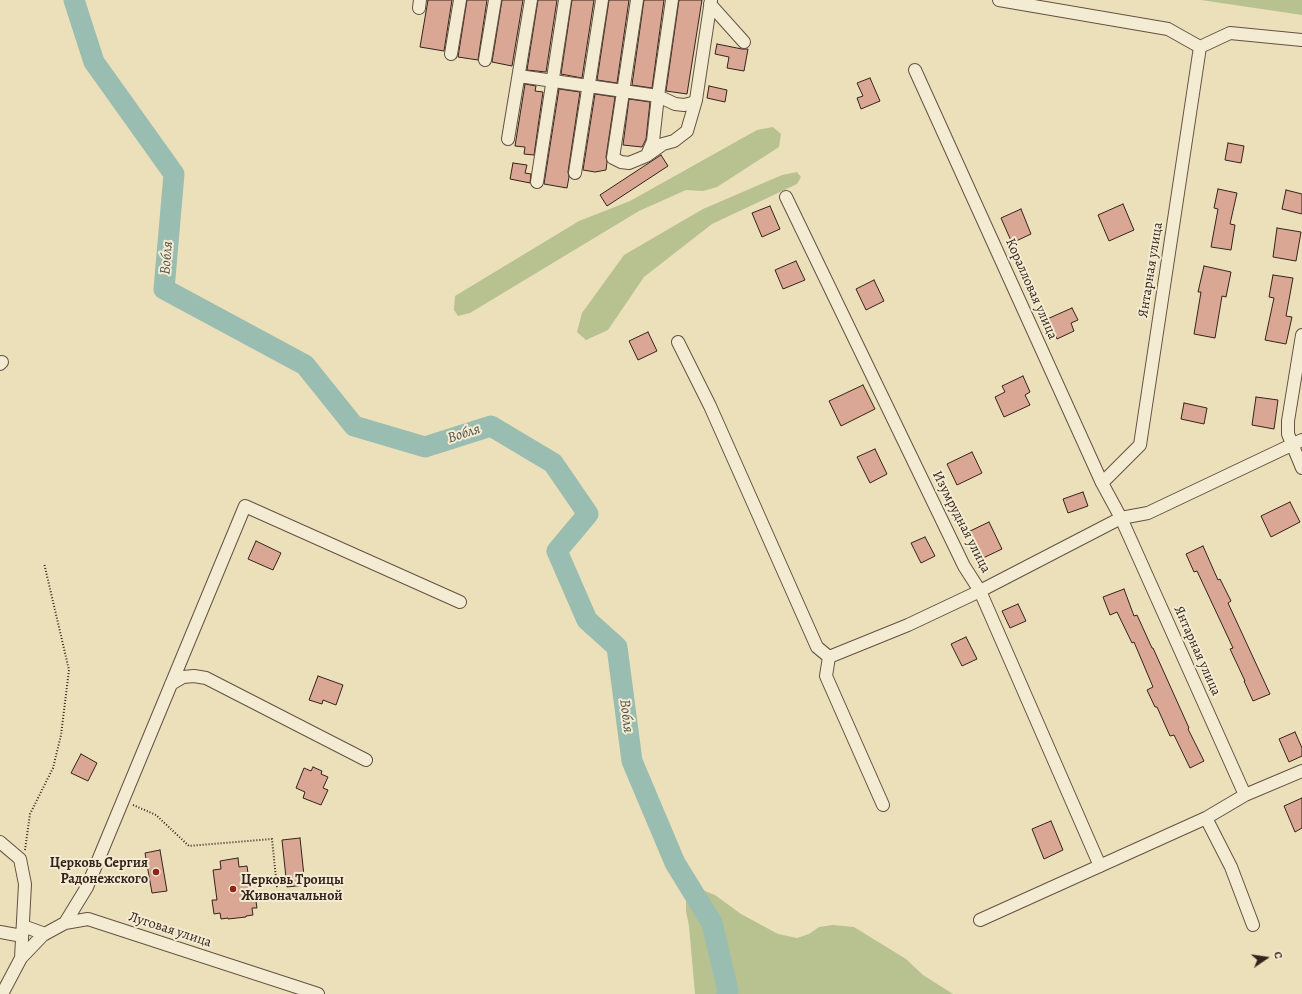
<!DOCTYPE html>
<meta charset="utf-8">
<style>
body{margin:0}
#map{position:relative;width:1302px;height:994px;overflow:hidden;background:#ece0ba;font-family:Alegreya,serif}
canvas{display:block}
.north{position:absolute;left:1246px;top:938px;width:40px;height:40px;-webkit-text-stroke:3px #f3ebd2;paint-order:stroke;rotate:77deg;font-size:11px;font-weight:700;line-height:16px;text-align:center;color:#34231c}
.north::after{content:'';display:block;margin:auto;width:14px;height:18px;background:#34231c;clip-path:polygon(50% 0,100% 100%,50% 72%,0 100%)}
</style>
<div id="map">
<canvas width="1302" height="994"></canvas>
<div class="north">С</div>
</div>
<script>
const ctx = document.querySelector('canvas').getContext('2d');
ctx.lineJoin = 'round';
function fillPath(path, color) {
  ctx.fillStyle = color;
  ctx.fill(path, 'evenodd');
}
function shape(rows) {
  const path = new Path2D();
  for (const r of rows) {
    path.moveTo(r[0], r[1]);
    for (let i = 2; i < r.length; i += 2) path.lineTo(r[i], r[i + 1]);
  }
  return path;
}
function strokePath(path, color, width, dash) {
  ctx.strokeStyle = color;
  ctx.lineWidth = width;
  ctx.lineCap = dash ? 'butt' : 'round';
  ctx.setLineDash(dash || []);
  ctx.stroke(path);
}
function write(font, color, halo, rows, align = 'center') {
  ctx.font = font + ' Alegreya,serif';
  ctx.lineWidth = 4;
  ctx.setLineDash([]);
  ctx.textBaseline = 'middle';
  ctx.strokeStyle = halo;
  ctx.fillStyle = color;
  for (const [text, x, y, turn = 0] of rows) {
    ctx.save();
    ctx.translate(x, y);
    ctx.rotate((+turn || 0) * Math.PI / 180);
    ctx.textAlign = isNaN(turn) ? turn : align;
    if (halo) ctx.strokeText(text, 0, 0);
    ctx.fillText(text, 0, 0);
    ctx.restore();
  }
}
fillPath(shape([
 [1201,0,1302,0,1302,15],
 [773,127,781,134,779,147,717,187,703,191,686,190,639,211,470,313,458,316,454,310,455,296,579,221,630,201,757,130],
 [797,172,801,177,797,184,712,224,644,277,608,330,586,340,577,332,582,313,624,255,703,209,782,175],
 [690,885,715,895,741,914,778,934,797,938,809,934,819,927,833,925,854,927,906,959,923,975,953,994,695,994,689,926,686,911,686,892]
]), '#b7c290');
strokePath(shape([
 [74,0,94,62,174,174,164,289,305,365,354,426,425,447,491,426,553,463,588,514,557,551,587,620,617,647,632,761,675,863,712,923,728,991,727,994]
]), '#99bdb1', 21);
const building = shape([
 [428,0,452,0,444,51,420,47,428,0],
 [467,0,487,0,478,60,458,57,467,0],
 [502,0,523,0,512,66,492,62,502,0],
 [538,0,557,0,546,72,527,70,538,0],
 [572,0,594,0,582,78,561,74,572,0],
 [609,0,629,0,617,83,597,80,609,0],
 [644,0,664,0,652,88,632,85,644,0],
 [679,0,702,0,687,94,666,91,679,0],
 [717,44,742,49,748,49,744,71,727,68,729,57,715,54,717,44],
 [870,78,880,101,861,109,857,98,863,96,857,83,870,78],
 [525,84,536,86,535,91,543,92,534,155,524,154,525,147,515,146,525,84],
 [709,86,727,90,725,102,707,98,709,86],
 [559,89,580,92,568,172,569,177,567,188,544,184,559,89],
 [595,94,615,97,606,157,607,162,606,170,595,172,583,170,595,94],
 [629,99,650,102,646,139,642,147,623,145,629,99],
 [1228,143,1244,146,1241,163,1225,160,1228,143],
 [661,155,668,166,607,206,600,195,661,155],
 [513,163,527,165,525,173,531,174,530,183,510,179,513,163],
 [1218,189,1237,193,1230,224,1235,225,1231,250,1211,247,1218,209,1214,208,1218,189],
 [1286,190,1302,194,1302,214,1282,209,1286,190],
 [1123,204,1134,230,1109,241,1098,215,1123,204],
 [770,206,780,229,762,237,752,213,770,206],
 [1021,209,1031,234,1012,243,1001,218,1021,209],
 [1277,228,1301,232,1296,261,1273,257,1277,228],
 [796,261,805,280,783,289,775,270,796,261],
 [1204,266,1231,272,1226,297,1222,296,1215,338,1194,334,1201,292,1198,292,1204,266],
 [1273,275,1293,278,1286,316,1292,317,1286,344,1265,340,1274,298,1269,297,1273,275],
 [874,280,884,301,866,310,856,289,874,280],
 [1072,308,1078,320,1071,323,1074,331,1057,339,1055,334,1052,335,1045,320,1072,308],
 [648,332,657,351,638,360,629,341,648,332],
 [1023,376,1030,392,1025,395,1030,405,1004,417,995,397,1005,392,1002,386,1023,376],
 [863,385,875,409,841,426,829,401,863,385],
 [1256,397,1278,400,1274,429,1252,425,1256,397],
 [1184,403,1207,408,1204,424,1181,419,1184,403],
 [875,449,887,474,870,483,857,457,875,449],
 [972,452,982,473,957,485,947,464,972,452],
 [1083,492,1088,506,1068,513,1063,499,1083,492],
 [1290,502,1300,522,1271,537,1261,516,1290,502],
 [989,522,1002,549,981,559,968,532,989,522],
 [925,537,935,556,921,563,911,543,925,537],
 [256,541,281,553,273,570,248,559,256,541],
 [1203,546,1218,580,1220,579,1231,601,1228,603,1270,694,1253,701,1244,681,1245,681,1230,649,1233,648,1197,571,1194,572,1186,554,1203,546],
 [1124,589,1134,616,1137,615,1152,648,1153,648,1189,728,1188,729,1204,761,1190,768,1174,735,1170,736,1157,707,1155,707,1147,690,1153,687,1134,642,1132,643,1117,612,1110,615,1103,597,1124,589],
 [1018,604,1026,621,1010,628,1002,611,1018,604],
 [966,637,977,659,962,666,951,644,966,637],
 [318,676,343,685,336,705,323,700,322,704,309,700,318,676],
 [1295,732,1302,748,1302,756,1289,762,1279,739,1295,732],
 [81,754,97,763,88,781,71,773,81,754],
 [313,767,322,771,321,774,328,777,323,788,328,790,321,805,303,798,305,792,296,788,304,768,311,771,313,767],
 [1302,798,1302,828,1295,832,1284,806,1302,798],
 [1051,821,1063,850,1044,859,1032,829,1051,821],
 [300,838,305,885,287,887,282,840,300,838],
 [160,850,167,891,152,893,145,853,160,850],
 [238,858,239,867,247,866,251,895,255,895,257,908,252,908,253,915,246,916,246,917,228,919,228,918,221,919,220,913,214,914,212,900,217,900,213,870,221,869,220,861,238,858]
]);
fillPath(building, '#daa794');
strokePath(building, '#34231c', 1);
const minor = shape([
 [637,0,613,158,621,162,629,163,646,156,663,144,674,141,687,131,696,100],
 [999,0,1168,29,1200,47],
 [710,4,744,42],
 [419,8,420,0],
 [1200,47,1230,33,1302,40],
 [451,54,460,0],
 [485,60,495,0],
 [915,70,1102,483,1121,518,1245,795],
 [519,76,658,96,675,104,684,105,692,103,696,100,711,0],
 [508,139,531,0],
 [647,155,653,141,658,96,672,0],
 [575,173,602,0],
 [537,182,565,0],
 [786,197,964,566,980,591,1100,866],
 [1302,335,1288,421,1288,434,1302,468],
 [678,342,710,406,817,647,829,657,908,625,980,591,1121,518,1148,513,1302,440],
 [0,364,2,362],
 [1102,483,1140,445,1200,47],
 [829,657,826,676,883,805],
 [171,684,183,677,194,676,206,678,366,760],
 [1206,818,1231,867,1253,925],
 [0,842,20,859,25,884,21,958],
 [980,920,1206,818,1245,795,1302,771],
 [65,923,87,887,245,506,460,602],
 [23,926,45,934],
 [0,932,22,936],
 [2,994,21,958,43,935,65,923,88,919,318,994]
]);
strokePath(minor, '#625244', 14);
strokePath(shape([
 [133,805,156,815,189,846,272,839,277,888],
 [25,850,30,814,53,768,61,735,69,670,44,563]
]), '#34231c', 2, [1, 2]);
strokePath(minor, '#f3ebd2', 12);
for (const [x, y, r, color] of [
 [156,872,4,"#8f2418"],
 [233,889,4,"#8f2418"]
]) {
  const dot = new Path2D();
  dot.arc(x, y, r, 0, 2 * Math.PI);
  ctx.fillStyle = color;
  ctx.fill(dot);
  strokePath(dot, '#f3ebd2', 1.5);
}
write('14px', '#34231c', '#f3ebd2', [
 ["Янтарная улица",1151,270,-81],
 ["Коралловая улица",1031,289,66],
 ["Изумрудная улица",961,522,63],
 ["Янтарная улица",1197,651,66],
 ["Луговая улица",170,930,18]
]);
write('bold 14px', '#34231c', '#f3ebd2', [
 ["Церковь Сергия",148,864],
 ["Радонежского",148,880],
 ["Церковь Троицы",241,881,"left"],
 ["Живоначальной",241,897,"left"]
], 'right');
write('italic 15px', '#525149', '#f3ebd2', [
 ["Вобля",167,258,-85],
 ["Вобля",464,434,-18],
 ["Вобля",626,716,83]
]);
</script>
